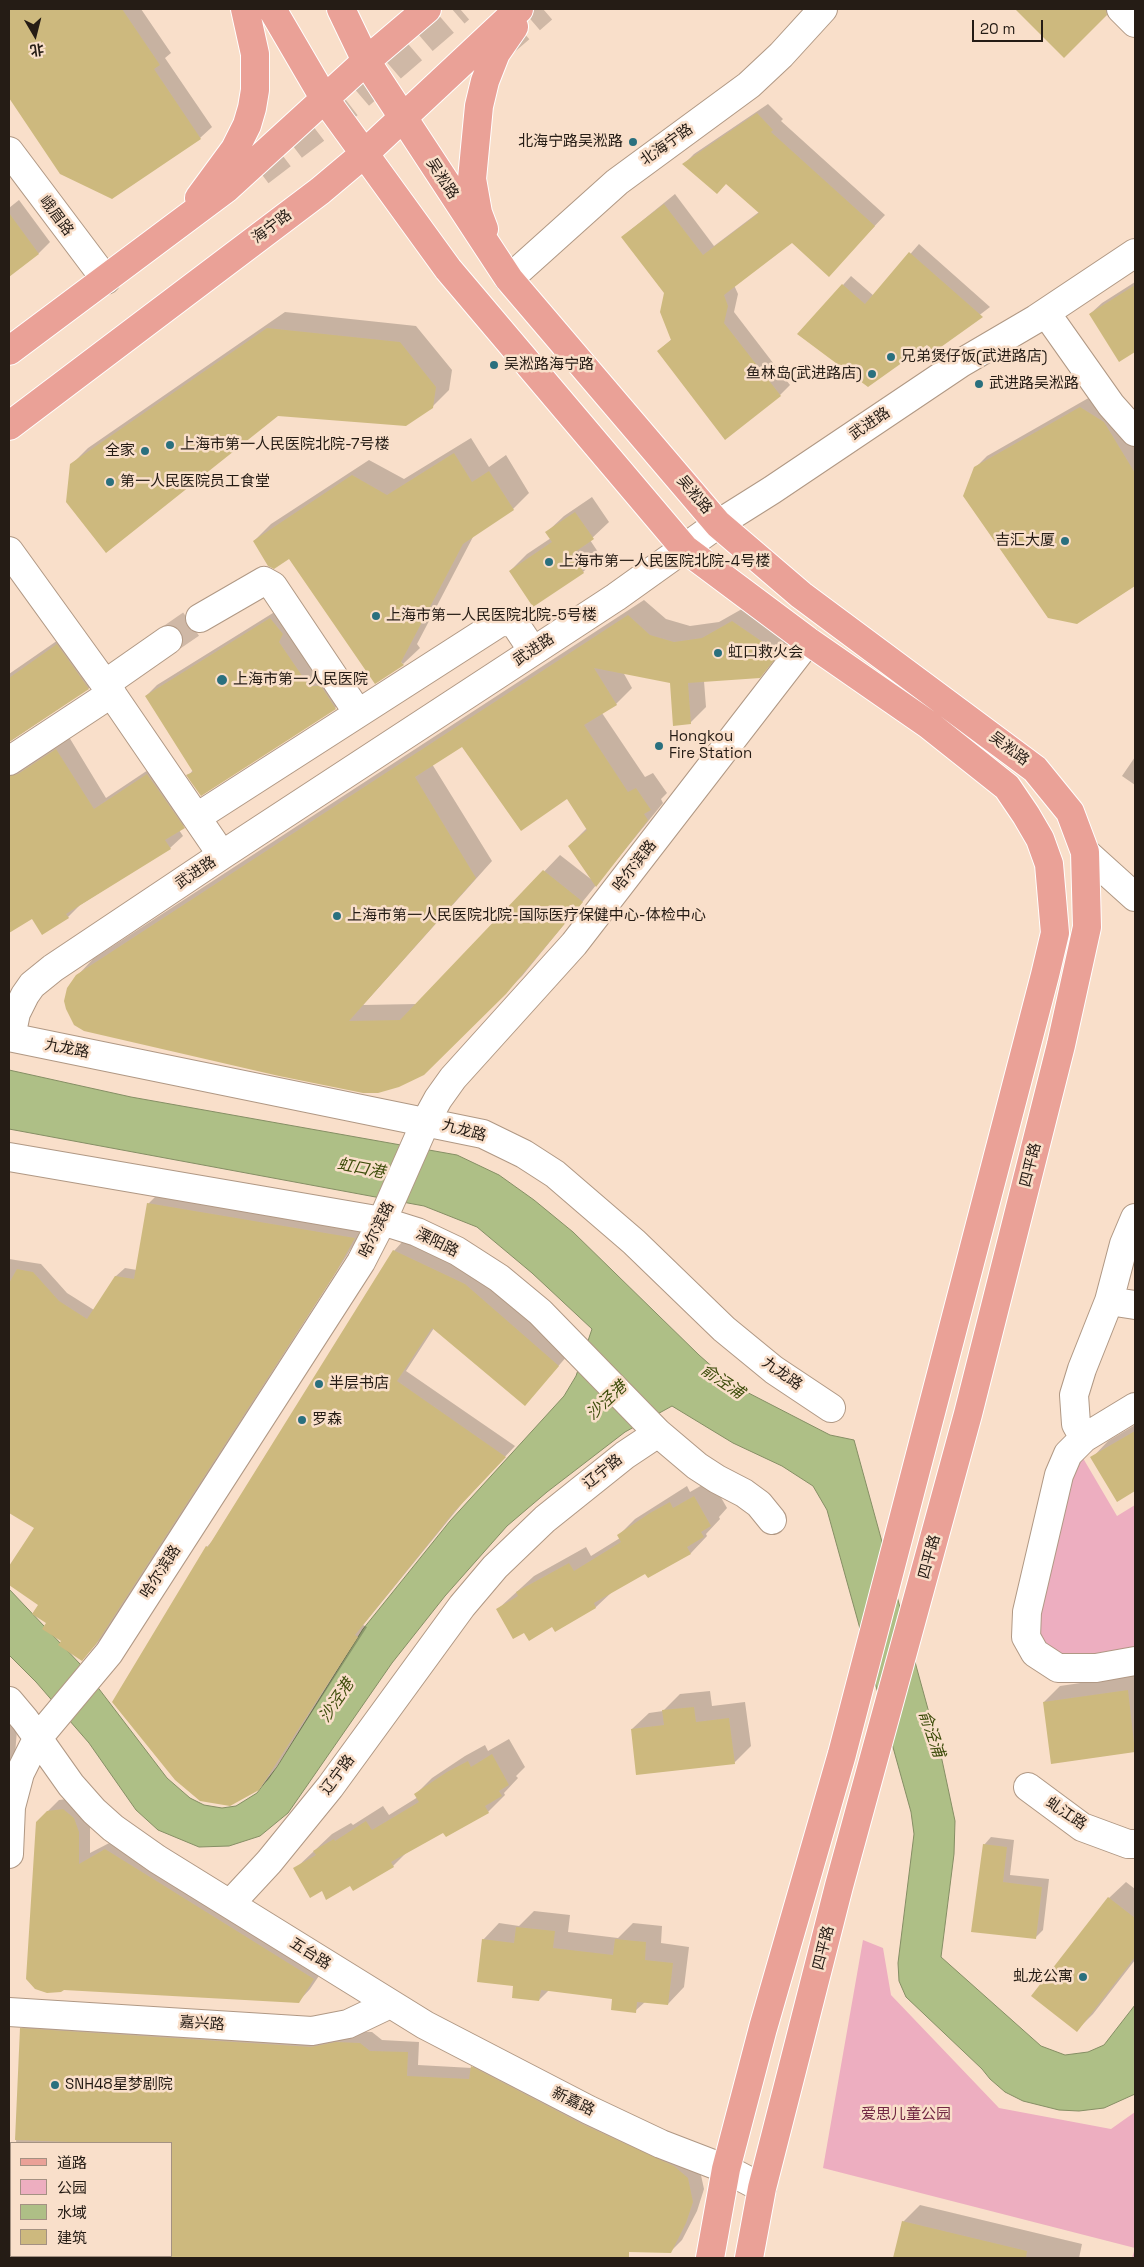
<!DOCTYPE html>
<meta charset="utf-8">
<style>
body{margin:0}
#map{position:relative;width:1144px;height:2267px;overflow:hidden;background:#f9dfca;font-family:"Space Grotesk","Noto Sans SC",sans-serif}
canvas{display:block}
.frame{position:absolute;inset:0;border:10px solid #251c15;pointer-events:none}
.legend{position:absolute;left:10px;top:2142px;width:162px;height:115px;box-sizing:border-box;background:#f9dfca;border:1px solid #a49182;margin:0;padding:6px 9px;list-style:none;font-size:15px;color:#251c15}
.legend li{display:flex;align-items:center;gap:10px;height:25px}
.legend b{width:25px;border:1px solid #a49182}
.north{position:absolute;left:10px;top:10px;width:50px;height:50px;-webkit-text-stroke:4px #f9dfca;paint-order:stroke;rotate:172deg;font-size:14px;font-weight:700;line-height:20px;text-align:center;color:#251c15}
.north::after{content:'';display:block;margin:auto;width:18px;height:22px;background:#251c15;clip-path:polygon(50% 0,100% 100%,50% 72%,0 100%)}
.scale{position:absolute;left:972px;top:20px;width:71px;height:22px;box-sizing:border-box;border:2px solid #251c15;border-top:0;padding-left:6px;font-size:15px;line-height:18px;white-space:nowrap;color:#251c15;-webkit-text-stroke:4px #f9dfca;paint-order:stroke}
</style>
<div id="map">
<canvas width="1144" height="2267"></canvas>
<div class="frame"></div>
<ul class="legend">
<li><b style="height:6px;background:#eaa197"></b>道路</li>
<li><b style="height:14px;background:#edaec0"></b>公园</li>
<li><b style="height:14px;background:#aebf86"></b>水域</li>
<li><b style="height:14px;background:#cdb97e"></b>建筑</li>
</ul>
<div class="north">北</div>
<div class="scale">20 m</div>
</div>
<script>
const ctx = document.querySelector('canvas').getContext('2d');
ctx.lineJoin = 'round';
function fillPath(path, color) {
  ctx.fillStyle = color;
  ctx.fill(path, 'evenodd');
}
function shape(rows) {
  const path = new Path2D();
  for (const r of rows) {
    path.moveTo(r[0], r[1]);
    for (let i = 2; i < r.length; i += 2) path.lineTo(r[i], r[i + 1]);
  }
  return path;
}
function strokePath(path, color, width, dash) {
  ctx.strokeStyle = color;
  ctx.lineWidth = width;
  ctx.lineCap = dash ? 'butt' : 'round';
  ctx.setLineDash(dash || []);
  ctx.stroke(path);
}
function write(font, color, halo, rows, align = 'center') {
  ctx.font = font + ' "Space Grotesk","Noto Sans SC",sans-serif';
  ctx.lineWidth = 5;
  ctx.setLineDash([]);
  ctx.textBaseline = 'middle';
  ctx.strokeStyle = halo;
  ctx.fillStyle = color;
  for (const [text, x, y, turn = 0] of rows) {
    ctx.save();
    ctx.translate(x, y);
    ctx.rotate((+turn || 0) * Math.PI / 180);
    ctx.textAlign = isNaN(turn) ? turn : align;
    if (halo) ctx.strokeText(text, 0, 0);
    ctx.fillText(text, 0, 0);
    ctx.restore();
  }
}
fillPath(shape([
 [1080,1453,1117,1516,1135,1505,1135,1651,1085,1656,1055,1653,1038,1641,1034,1615,1069,1473],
 [863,1940,883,1948,891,1995,999,2108,1111,2129,1135,2112,1135,2258,1132,2258,1135,2248,823,2168]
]), '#edaec0');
const water = shape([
 [9,1070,131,1097,457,1155,499,1175,534,1200,573,1232,699,1355,733,1385,830,1435,854,1440,942,1760,955,1821,954,1854,941,1957,1041,2046,1065,2055,1088,2052,1104,2045,1135,2005,1135,2094,1104,2108,1079,2111,1059,2110,1023,2101,1005,2092,990,2079,982,2069,906,1997,899,1981,898,1963,914,1834,911,1812,827,1510,813,1486,782,1466,733,1443,672,1406,625,1432,547,1492,507,1526,445,1596,392,1663,288,1813,260,1836,229,1846,199,1847,158,1830,136,1810,89,1743,36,1682,9,1655,9,1589,80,1664,167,1778,190,1798,204,1805,222,1808,236,1806,257,1793,277,1767,363,1629,450,1521,564,1396,576,1376,592,1329,532,1273,477,1227,424,1206,9,1129,9,1070]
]);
fillPath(water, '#aebf86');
strokePath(water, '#858e64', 1);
fillPath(shape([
 [9,9,141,9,171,53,165,58,212,127,200,138,61,173,9,96],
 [1016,9,1111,9,1064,56],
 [768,104,783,119,781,121,885,215,839,264,792,242,734,285,738,294,734,312,790,385,780,395,658,351,672,339,665,293,622,237,675,194,714,246,759,212,727,183,684,164,694,154],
 [19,200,50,242,39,253,9,275,9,208],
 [919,244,990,307,934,350,927,343,868,385,843,285,851,276,874,296],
 [1135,282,1135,350,1119,360,1090,314,1102,303],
 [285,312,416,326,452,370,449,390,432,407,278,415,71,465,88,448],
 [1092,396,1135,443,1135,585,1077,623,975,468,987,456],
 [471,438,489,467,506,455,529,493,513,509,474,535,417,644,420,648,403,664,289,557,254,541,271,524,369,460,404,479],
 [592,497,609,522,590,540,600,555,583,572,534,605,510,571,527,554,551,538,547,532,564,516],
 [644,600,666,619,690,626,719,622,749,605,791,641,759,677,704,681,706,707,690,723,671,682,623,672,632,688,616,704,602,713,645,777,653,773,667,793,661,799,663,803,522,976,423,1074,77,976,93,959],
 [462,745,568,798,587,828,569,846,592,880,560,855,417,1004,363,1005,492,861,432,764],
 [281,608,346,697,335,708,201,794,188,776,193,770,146,696,157,685],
 [74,629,105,672,89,688,9,742,9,674],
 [69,737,106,798,160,762,196,814,179,830,183,836,170,848,80,905,68,917,33,917,9,932,9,791,16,787,9,776,21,764],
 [1135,757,1135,785,1122,776],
 [157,1195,363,1230,105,1634,90,1651,62,1641,39,1605,9,1583,9,1569,36,1528,9,1511,9,1259,41,1264,67,1293,94,1310,116,1276,125,1268,137,1270,148,1204],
 [403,1241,475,1275,568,1355,534,1394,434,1328,406,1371,515,1446,464,1501,363,1625,367,1627,269,1779,259,1789,114,1702,207,1547,213,1540,394,1251],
 [1135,1425,1135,1489,1117,1500,1092,1458,1108,1441],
 [711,1480,727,1508,719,1517,720,1519,706,1534,707,1536,691,1553,648,1577,646,1572,612,1592,596,1607,553,1625,524,1631,498,1609,534,1576,586,1547,591,1556,620,1538,619,1535,635,1519,687,1486,690,1492],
 [1135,1675,1135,1751,1052,1762,1044,1702,1060,1686],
 [710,1691,712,1706,745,1702,751,1746,734,1763,632,1729,649,1713,663,1711,680,1694],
 [9,1706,18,1717,15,1755,9,1777],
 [509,1739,525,1767,516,1776,518,1778,504,1793,505,1795,488,1812,446,1836,443,1831,409,1850,393,1866,350,1884,322,1890,295,1869,332,1834,351,1823,353,1825,383,1806,389,1815,418,1797,416,1794,432,1778,465,1756,485,1745,488,1751],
 [75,1798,90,1820,90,1853,117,1839,325,1967,310,1989,299,2001,63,1988,47,1812,59,1800],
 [991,1837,1014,1840,1010,1875,1049,1879,1043,1930,1035,1938,973,1931,984,1845],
 [1126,1882,1135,1889,1135,1960,1093,2014,1077,2030,1032,1996,1109,1898],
 [534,1911,570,1915,568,1932,618,1938,633,1923,662,1926,661,1943,689,1947,684,1987,668,2004,645,2002,635,2011,613,1998,549,1990,539,2000,515,1985,483,1940,499,1923,519,1926],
 [33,2018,372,2032,382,2040,419,2042,418,2065,472,2068,483,2056,699,2166,704,2189,697,2211,682,2240,670,2252,622,2250,621,2258,9,2258,9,2162,11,2159,11,2256,171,2256,171,2143,16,2143,21,2029],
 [920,2205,1082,2244,1079,2258,895,2258,903,2222]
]), '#0003');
fillPath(shape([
 [9,9,122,9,160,65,154,69,201,139,112,199,60,174,9,98],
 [1015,9,1106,9,1107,15,1064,58],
 [757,113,773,130,771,132,875,226,829,277,792,243,724,295,728,306,724,323,781,396,725,440,657,351,671,340,660,312,664,293,621,237,664,204,703,255,759,213,726,184,717,194,682,164],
 [9,213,39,254,9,277],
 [909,252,983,317,934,352,927,345,868,387,797,334,842,284,865,304],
 [1135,285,1135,352,1119,362,1089,314],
 [267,328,400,342,436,387,433,408,406,426,278,416,106,553,66,502,70,464],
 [1080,407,1104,422,1135,473,1135,586,1077,624,1048,618,963,496,974,467],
 [454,453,472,482,489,471,514,510,463,544,401,662,404,665,375,684,289,559,274,569,268,566,253,541,352,475,387,495],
 [575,512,594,539,572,554,584,573,533,607,509,571,552,542,545,532],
 [628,615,650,635,674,642,702,638,732,621,770,647,776,658,760,678,688,683,691,724,673,726,670,683,594,668,617,705,584,725,628,792,636,788,651,810,644,814,648,820,596,887,568,846,587,830,567,799,521,831,462,747,415,777,476,878,349,1021,400,1020,543,870,583,902,506,994,424,1075,399,1087,378,1093,363,1093,279,1076,84,1031,74,1025,66,1009,64,1001,67,988,76,975],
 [270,618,283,634,279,642,309,686,321,686,336,709,201,796,186,775,193,772,145,696],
 [57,644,89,689,9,742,9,678],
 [56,749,94,809,147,774,185,828,165,840,171,849,66,914,69,918,42,935,32,919,9,933,9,776,18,774],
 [147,1203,355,1238,336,1272,96,1644,82,1661,58,1645,61,1641,42,1629,46,1623,32,1614,38,1605,9,1585,9,1566,34,1528,9,1513,9,1283,17,1269,33,1272,59,1301,87,1319,115,1276,134,1279],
 [393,1250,465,1284,559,1366,525,1406,432,1328,397,1381,506,1457,454,1512,355,1635,358,1637,259,1790,230,1806,200,1801,175,1780,112,1702,206,1546,208,1547],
 [1135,1431,1135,1491,1117,1502,1090,1457],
 [694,1496,711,1526,701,1532,704,1537,687,1547,691,1554,648,1578,645,1574,594,1603,596,1608,555,1632,552,1627,529,1641,524,1633,513,1639,496,1609,518,1596,516,1592,569,1563,574,1571,621,1542,617,1535,650,1513,670,1502,673,1508],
 [1128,1690,1135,1752,1051,1764,1043,1702],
 [694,1707,696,1722,729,1718,735,1764,636,1775,631,1729,664,1725,662,1710],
 [492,1754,509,1785,499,1791,502,1796,485,1806,489,1813,446,1837,443,1833,391,1862,394,1867,353,1891,350,1886,326,1900,322,1891,310,1898,293,1868,316,1855,313,1851,334,1839,335,1841,366,1821,372,1830,419,1802,414,1794,447,1772,468,1761,471,1767],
 [63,1809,74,1818,79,1832,79,1864,105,1849,314,1979,299,2003,64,1990,61,1992,47,1993,35,1989,26,1979,36,1822,47,1811],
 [983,1844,1007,1847,1003,1882,1042,1887,1036,1939,971,1932],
 [1108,1897,1135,1918,1135,1957,1077,2032,1031,1996],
 [516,1927,555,1931,553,1948,613,1955,615,1939,646,1942,645,1960,673,1963,668,2005,637,2002,636,2013,611,2010,612,1999,541,1990,539,2001,512,1998,513,1986,477,1982,482,1939,514,1943],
 [20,2028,311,2047,336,2042,360,2043,370,2051,408,2052,407,2076,469,2079,471,2066,582,2124,674,2166,688,2178,693,2202,686,2223,671,2253,629,2252,629,2258,171,2258,171,2143,97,2143,15,2140],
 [902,2221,1027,2251,1026,2258,893,2258]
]), '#cdb97e');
strokePath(shape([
 [168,640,200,618]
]), '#cfb8a6', 28, [28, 14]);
strokePath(shape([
 [499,47,543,9],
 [260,172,352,102,460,9]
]), '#cfb8a6', 28, [28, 14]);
const minor = shape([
 [1121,9,1135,23],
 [9,151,106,280],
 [509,279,617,182,749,85,781,55,823,9],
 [1046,313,1111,405,1135,432],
 [9,551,105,684,222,855],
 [200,618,264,581,273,586,358,713],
 [105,684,168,640],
 [9,761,112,693],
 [197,817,502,621,515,624,533,651],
 [1085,852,1135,897],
 [9,1037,483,1134,524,1154,555,1174,634,1242,724,1329,774,1370,831,1408],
 [11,1037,16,1013,25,995,32,985,53,968,222,855,616,597,718,524,772,490,961,363,1036,319,1135,253],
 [9,1157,382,1221,417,1232,457,1251,499,1278,540,1312,658,1433,697,1466,717,1479,744,1493,759,1504,772,1520],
 [1109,1301,1135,1305],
 [1135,1407,1084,1438,1068,1454,1059,1475,1027,1612,1026,1637,1035,1653,1058,1668,1096,1668,1135,1661],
 [1084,1438,1076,1424,1074,1395,1082,1369,1109,1301,1124,1244,1135,1218],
 [9,1701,25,1720,71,1785,94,1811,113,1828,157,1859,425,2025,589,2110,661,2144,726,2169,762,2188],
 [1028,1787,1082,1827,1128,1844,1135,1844],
 [9,1854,11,1807,20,1773,37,1739,109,1653,361,1262,382,1221,426,1121,438,1099,453,1078,574,944,808,641],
 [230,1904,269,1862,330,1787,462,1606,495,1567,545,1519,625,1455,658,1433],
 [9,2012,312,2031,348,2024,390,2004]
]);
const major = shape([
 [272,9,324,98,448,269,685,549,808,641,929,725,1007,787,1026,815,1040,839,1049,864,1055,933,1045,975,842,1754,763,2028,726,2169,710,2258],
 [341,9,366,61,509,279,718,524,801,595,1035,769,1070,812,1085,852,1087,927,1061,1045,968,1414,839,1886,762,2188,749,2258],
 [199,198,235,149,247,125,252,108,255,90,255,54,245,9],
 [484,229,478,213,472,179,479,106,485,81,496,53,514,27],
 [9,351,227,188,366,61,427,9],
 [9,426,320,191,364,154,519,9]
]);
strokePath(minor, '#b09884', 30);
strokePath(major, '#fff', 30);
strokePath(minor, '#fff', 28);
strokePath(major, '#eaa197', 28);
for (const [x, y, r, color] of [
 [633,142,5,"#2a707e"],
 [891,357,5,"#2a707e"],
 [494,365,5,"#2a707e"],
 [872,374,5,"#2a707e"],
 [979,384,5,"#2a707e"],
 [170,445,5,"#2a707e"],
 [145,451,5,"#2a707e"],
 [110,482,5,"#2a707e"],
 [1065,541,5,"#2a707e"],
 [549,562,5,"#2a707e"],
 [376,616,5,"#2a707e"],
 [718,653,5,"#2a707e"],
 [222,680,6,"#2a707e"],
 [659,746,5,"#2a707e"],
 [337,916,5,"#2a707e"],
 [319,1384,5,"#2a707e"],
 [302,1420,5,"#2a707e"],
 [1083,1977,5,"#2a707e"],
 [55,2085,5,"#2a707e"]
]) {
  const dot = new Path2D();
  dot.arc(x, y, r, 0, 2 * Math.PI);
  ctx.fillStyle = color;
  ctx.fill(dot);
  strokePath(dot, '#f9dfca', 2);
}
write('15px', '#251c15', '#f9dfca', [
 ["北海宁路吴淞路",623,142,"right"],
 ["兄弟煲仔饭(武进路店)",901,357],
 ["吴淞路海宁路",504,365],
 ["鱼林岛(武进路店)",862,374,"right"],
 ["武进路吴淞路",989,384],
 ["上海市第一人民医院北院-7号楼",180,445],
 ["全家",135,451,"right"],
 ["第一人民医院员工食堂",120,482],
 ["吉汇大厦",1055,541,"right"],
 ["上海市第一人民医院北院-4号楼",559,562],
 ["上海市第一人民医院北院-5号楼",386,616],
 ["虹口救火会",728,653],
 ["上海市第一人民医院",233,680],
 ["Hongkou",669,737],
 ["Fire Station",669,754],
 ["上海市第一人民医院北院-国际医疗保健中心-体检中心",347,916],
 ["半层书店",329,1384],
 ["罗森",312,1420],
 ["虬龙公寓",1073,1977,"right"],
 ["SNH48星梦剧院",65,2085]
], 'left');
write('15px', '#251c15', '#f9dfca', [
 ["北海宁路",667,145,-35],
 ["吴淞路",442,179,57],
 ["峨眉路",56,216,53],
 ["海宁路",272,227,-37],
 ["武进路",870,424,-34],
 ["吴淞路",694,495,50],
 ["武进路",534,650,-33],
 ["吴淞路",1009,749,37],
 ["哈尔滨路",635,866,-52],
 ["武进路",196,873,-34],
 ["九龙路",67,1049,11],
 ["九龙路",464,1131,15],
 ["四平路",1031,1165,-76],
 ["哈尔滨路",377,1230,-64],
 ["溧阳路",437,1243,26],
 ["九龙路",782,1374,35],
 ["辽宁路",603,1472,-39],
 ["四平路",930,1557,-75],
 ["哈尔滨路",161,1572,-57],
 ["辽宁路",338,1775,-53],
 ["虬江路",1066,1814,34],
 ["四平路",824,1948,-76],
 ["五台路",310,1954,32],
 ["嘉兴路",202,2024,4],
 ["新嘉路",573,2102,26]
]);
write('15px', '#712642', '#f9dfca', [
 ["爱思儿童公园",906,2115]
]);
write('italic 16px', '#3d4c0a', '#f9dfca', [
 ["虹口港",361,1169,11],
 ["俞泾浦",722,1382,34],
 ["沙泾港",607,1401,-43],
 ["沙泾港",337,1701,-56],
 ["俞泾浦",931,1734,71]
]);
</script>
